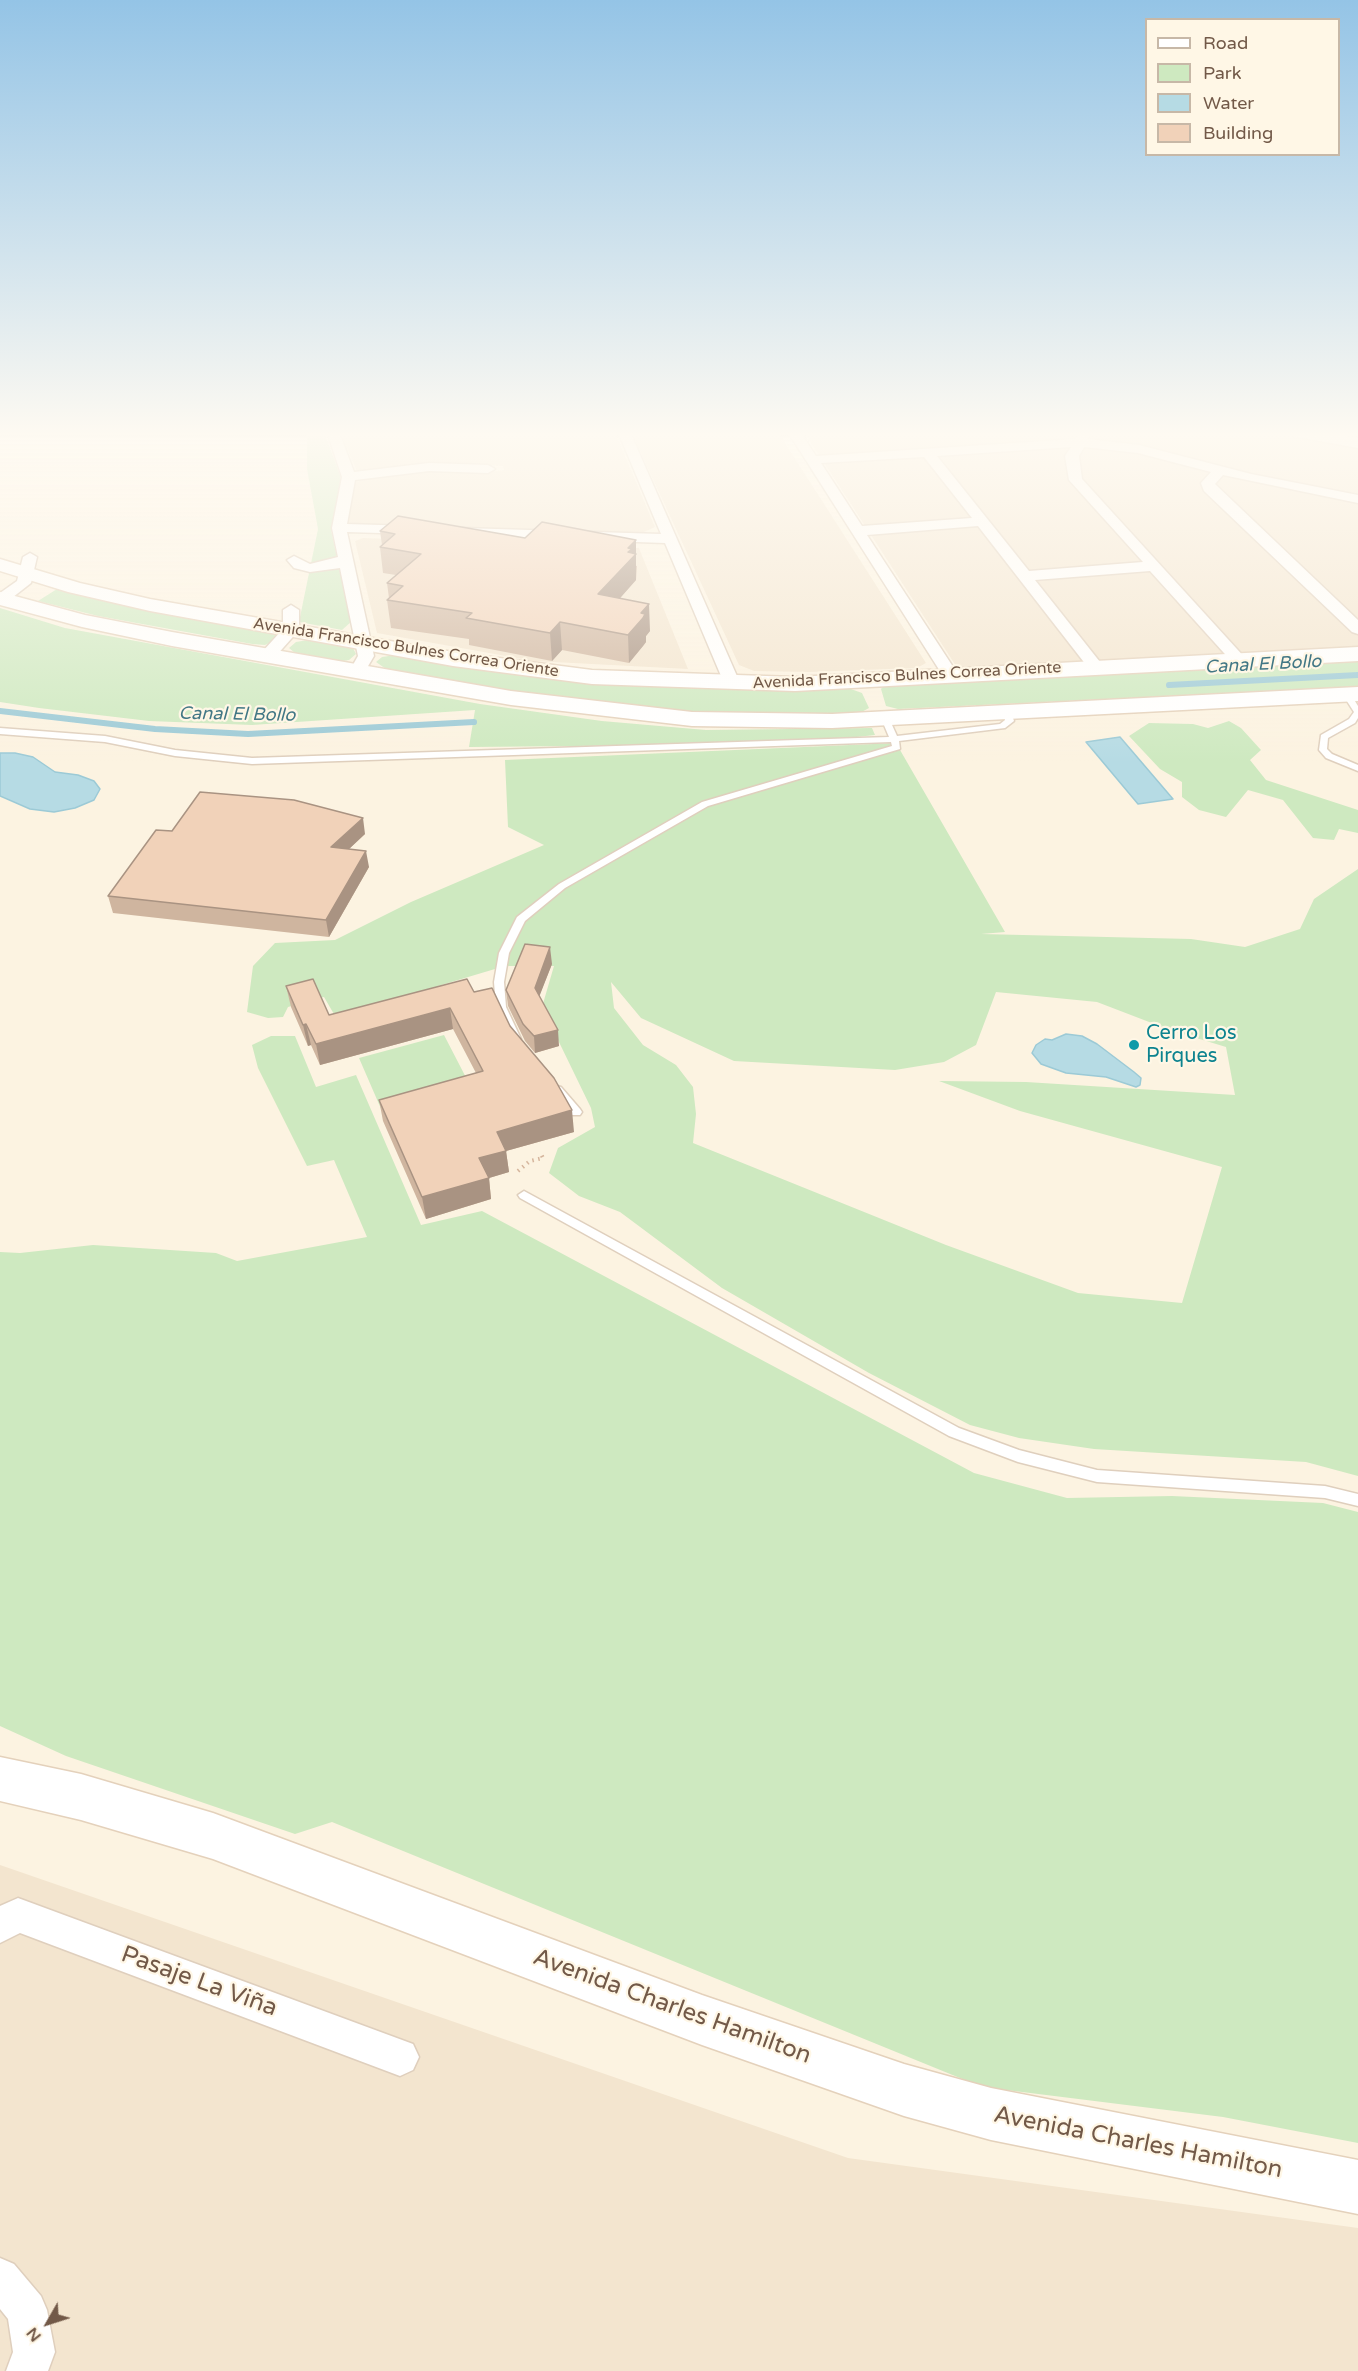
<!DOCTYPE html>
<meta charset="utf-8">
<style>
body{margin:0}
#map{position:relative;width:1358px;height:2371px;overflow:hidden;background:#fcf3e1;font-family:"Varela Round",sans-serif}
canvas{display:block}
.legend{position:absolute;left:1145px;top:18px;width:195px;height:138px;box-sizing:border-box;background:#fff7e6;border:2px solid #c7b8a7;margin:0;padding:8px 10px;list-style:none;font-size:18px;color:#725948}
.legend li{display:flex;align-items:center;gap:12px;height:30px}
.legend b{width:30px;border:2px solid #c7b8a7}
.north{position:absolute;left:18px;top:2293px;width:60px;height:60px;-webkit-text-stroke:4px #fff7e6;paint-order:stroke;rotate:231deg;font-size:16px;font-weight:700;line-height:24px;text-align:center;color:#725948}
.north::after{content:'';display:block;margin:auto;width:21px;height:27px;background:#725948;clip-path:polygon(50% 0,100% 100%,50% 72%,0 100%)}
</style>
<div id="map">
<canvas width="1358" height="2371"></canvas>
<ul class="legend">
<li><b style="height:8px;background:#fff"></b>Road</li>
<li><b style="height:16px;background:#cee9c0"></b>Park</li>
<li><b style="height:16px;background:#b6dbe4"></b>Water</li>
<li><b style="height:16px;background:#f1d2b9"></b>Building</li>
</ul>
<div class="north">N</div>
</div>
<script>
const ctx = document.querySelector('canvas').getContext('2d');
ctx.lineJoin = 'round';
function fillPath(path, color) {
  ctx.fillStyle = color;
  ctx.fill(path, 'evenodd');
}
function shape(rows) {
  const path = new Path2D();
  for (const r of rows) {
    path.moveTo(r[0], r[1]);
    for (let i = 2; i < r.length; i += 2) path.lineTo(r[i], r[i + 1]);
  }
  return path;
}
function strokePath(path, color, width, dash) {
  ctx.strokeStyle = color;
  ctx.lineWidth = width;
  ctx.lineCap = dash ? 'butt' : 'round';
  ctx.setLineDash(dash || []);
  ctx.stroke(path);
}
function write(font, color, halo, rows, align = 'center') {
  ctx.font = font + ' "Varela Round",sans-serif';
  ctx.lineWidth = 4.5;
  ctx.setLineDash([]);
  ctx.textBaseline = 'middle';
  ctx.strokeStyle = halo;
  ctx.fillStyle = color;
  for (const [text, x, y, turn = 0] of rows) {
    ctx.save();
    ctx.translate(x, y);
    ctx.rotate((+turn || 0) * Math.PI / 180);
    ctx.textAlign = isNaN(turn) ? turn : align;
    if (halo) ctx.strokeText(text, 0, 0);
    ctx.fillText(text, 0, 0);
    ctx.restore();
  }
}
fillPath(shape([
 [339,432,615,432,655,527,640,534,347,524,346,521,354,483,359,481,422,470,488,472,504,470,503,466,426,464,357,471],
 [631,432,778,432,926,663,917,668,809,672,754,671,739,665],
 [804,432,1358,432,1358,647,958,669],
 [363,538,639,548,688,669,534,661,377,633,355,541],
 [0,1865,848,2158,1358,2228,1358,2371,0,2371]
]), '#f3e5cf');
fillPath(shape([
 [307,432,324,432,340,475,341,488,331,530,351,622,342,630,299,622,318,529,307,469],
 [57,589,111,602,274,631,278,635,276,640,265,645,252,644,98,616,38,601],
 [0,608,65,628,480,704,602,721,706,730,872,728,875,735,793,744,469,747,475,710,252,725,149,721,39,708,0,702],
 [308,640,353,648,356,654,349,660,337,662,295,653,289,648,296,642],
 [395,655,654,686,707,689,851,689,862,693,869,708,858,714,700,713,516,693,386,669,376,662,382,657],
 [1358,660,1358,687,898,709,886,706,881,689,885,684],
 [1229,721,1241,728,1261,750,1250,760,1266,780,1358,810,1358,833,1339,829,1334,840,1313,838,1283,800,1248,790,1226,817,1199,810,1182,797,1182,782,1160,769,1129,736,1149,723,1193,724,1208,728],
 [896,743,1005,932,981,934,1191,939,1245,947,1300,929,1314,899,1358,869,1358,1476,1306,1462,1094,1449,1019,1438,970,1425,869,1373,722,1288,620,1212,579,1196,549,1173,558,1148,595,1127,591,1108,542,1007,554,966,505,966,438,986,439,1000,338,1021,324,997,288,1007,283,1017,268,1018,247,1012,253,966,275,943,335,940,411,902,544,845,508,827,505,760],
 [611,982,641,1018,734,1061,895,1070,944,1062,976,1045,996,992,1097,1002,1170,1030,1226,1047,1235,1095,1026,1082,939,1081,1020,1111,1222,1167,1182,1303,1078,1293,946,1245,693,1143,696,1114,693,1087,676,1065,643,1045,614,1008],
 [444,1035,474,1093,385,1118,359,1058],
 [271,1036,295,1036,316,1087,356,1075,421,1225,482,1211,974,1473,1067,1498,1172,1496,1323,1503,1358,1512,1358,2143,1223,2117,982,2087,332,1822,295,1834,66,1756,0,1726,0,1252,20,1253,93,1245,216,1253,237,1261,367,1237,334,1160,307,1166,258,1068,252,1045]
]), '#cee9c0');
const water = shape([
 [1120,737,1173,799,1138,804,1086,742,1120,737],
 [0,753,15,753,33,757,55,772,78,775,94,781,100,789,94,800,75,808,54,812,30,809,0,796,0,753],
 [1066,1034,1082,1036,1097,1044,1134,1072,1141,1078,1140,1085,1136,1087,1106,1077,1066,1073,1041,1064,1032,1053,1036,1045,1045,1039,1052,1040,1066,1034]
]);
fillPath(water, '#b6dbe4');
strokePath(water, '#9ccad6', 1.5);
strokePath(shape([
 [1169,685,1358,675],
 [0,711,155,729,248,734,474,722]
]), '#9ccad6', 6);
const lane = shape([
 [1344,693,1350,693,1358,706,1358,718,1355,723,1328,738,1327,749,1332,754,1358,765,1358,771,1326,758,1319,750,1321,735,1349,719,1354,712,1343,695,1344,693],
 [1007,709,1011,712,1014,721,1005,728,899,741,900,749,708,806,565,888,525,921,509,953,504,982,506,1007,521,1039,516,1043,511,1039,496,1007,494,982,499,953,517,917,559,884,702,802,892,746,891,742,252,764,175,756,105,742,0,734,0,728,105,736,175,750,252,758,889,737,881,718,882,716,888,716,897,736,1000,724,1005,720,1003,712,1007,709],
 [557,1086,561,1087,580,1109,582,1112,580,1115,572,1115,553,1093,551,1090,557,1086],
 [524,1191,959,1428,1019,1450,1097,1470,1325,1486,1358,1494,1358,1506,1325,1498,1097,1482,1018,1462,949,1436,520,1198,518,1195,524,1191]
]);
const street = shape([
 [327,432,339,432,354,472,429,463,488,465,495,469,488,473,429,471,355,480,347,524,413,526,420,530,413,534,347,532,374,656,364,673,358,675,350,670,358,656,340,568,310,572,294,568,287,560,294,556,310,564,338,557,332,528,342,477,327,432],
 [618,432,630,432,740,683,738,686,732,688,724,683,665,543,463,536,456,532,463,528,661,534,618,432],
 [788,432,800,432,816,456,1076,439,1081,432,1091,432,1088,439,1139,445,1251,474,1358,495,1358,503,1223,475,1215,484,1358,620,1358,634,1352,632,1204,491,1201,483,1211,472,1138,453,1084,447,1079,456,1082,479,1247,660,1239,665,1233,663,1150,571,1035,580,1104,667,1102,670,1090,670,978,526,867,535,959,676,951,681,945,679,788,432],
 [1071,447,1065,456,1069,480,1143,562,1029,571,937,456,1071,447],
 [924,457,972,518,862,526,821,463,924,457],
 [30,553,37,557,31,583,8,601,0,602,0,593,17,581,23,557,30,553],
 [291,605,299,610,299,630,275,657,263,657,261,654,263,651,283,629,283,610,291,605],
 [18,1898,413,2044,419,2057,413,2070,400,2076,20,1933,0,1943,0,1906,18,1898],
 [0,2258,14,2264,41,2296,47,2310,55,2352,48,2371,6,2371,13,2352,8,2319,0,2309,0,2258]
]);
const secondary = shape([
 [1290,432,1324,432,1358,438,1358,448,1298,437,1292,436,1290,432],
 [0,559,80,583,150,599,453,652,592,670,795,677,1358,647,1358,661,795,691,592,684,453,666,150,611,68,592,0,571,0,559],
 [0,592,85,615,172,632,511,691,692,712,832,714,1358,687,1358,701,832,728,692,726,511,705,172,646,82,627,0,605,0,592],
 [0,1757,81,1774,213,1813,702,1995,904,2064,991,2088,1358,2160,1358,2214,991,2140,904,2116,702,2045,213,1859,81,1820,0,1801,0,1757]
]);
strokePath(lane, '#dfcfbd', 3);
strokePath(street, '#dfcfbd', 3);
strokePath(secondary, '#e4d1bb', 3);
strokePath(shape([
 [518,1171,530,1161,543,1158,540,1152]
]), '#d5b59c', 4, [1.5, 4.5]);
fillPath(lane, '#fff');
fillPath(street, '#fff');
fillPath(secondary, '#fff');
fillPath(shape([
 [380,531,637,566,636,580,620,598,650,631,646,636,646,642,643,646,629,663,562,650,552,661,469,645,469,639,391,628,387,600,389,598,387,583,396,575,383,573,380,547,382,545],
 [172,831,365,834,349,849,369,867,329,937,113,913,108,896],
 [552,964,539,996,559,1046,535,1053,525,1041,508,1006,506,990],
 [286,986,329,1015,474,992,510,1026,574,1132,506,1151,509,1172,489,1178,491,1199,426,1219,383,1121,379,1100,476,1073,453,1029,320,1065,311,1045,308,1046,291,1007]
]), '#cfb59f');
fillPath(shape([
 [636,540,636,580,599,622,598,594,628,548],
 [649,604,650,631,646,636,646,642,643,646,629,663,628,635,641,613],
 [560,622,562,650,552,661,550,633],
 [363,818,365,834,334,863,331,847],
 [366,851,369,867,329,937,326,920],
 [550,947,552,964,536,1005,535,988],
 [450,1008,453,1029,320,1065,316,1044],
 [306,1024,311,1045,308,1046,303,1025],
 [558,1030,559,1046,535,1053,534,1036],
 [572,1110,574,1132,506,1151,509,1172,489,1178,491,1199,426,1219,422,1197,479,1158,497,1132]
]), '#a99382');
const building = shape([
 [398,516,525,538,542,522,636,540,628,548,632,549,628,552,636,554,598,594,649,604,641,613,645,614,643,618,628,635,560,622,550,633,466,618,472,613,387,600,403,586,387,583,421,554,380,547,395,534,380,531,398,516],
 [200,792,294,800,363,818,331,847,366,851,326,920,108,896,156,830,172,831,200,792],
 [525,944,550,947,535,988,558,1030,534,1036,523,1024,506,990,525,944],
 [313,979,329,1015,467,979,474,992,492,988,510,1026,554,1078,572,1110,497,1132,506,1151,479,1158,489,1178,422,1197,379,1100,483,1071,450,1008,316,1044,306,1024,303,1025,286,986,313,979]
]);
fillPath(building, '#f1d2b9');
strokePath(building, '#a99382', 1.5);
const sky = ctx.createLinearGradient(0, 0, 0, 763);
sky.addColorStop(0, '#94c4e6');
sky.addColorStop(0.57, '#fefaf2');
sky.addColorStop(1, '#fefaf200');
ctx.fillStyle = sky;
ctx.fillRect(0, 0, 1358, 763);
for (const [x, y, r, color] of [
 [1134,1045,6,"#0f9aa8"]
]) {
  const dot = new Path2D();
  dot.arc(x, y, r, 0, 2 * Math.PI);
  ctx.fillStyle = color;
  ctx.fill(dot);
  strokePath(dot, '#fff7e6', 2);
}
write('16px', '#725948', '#fff7e6', [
 ["Avenida Francisco Bulnes Correa Oriente",406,648,9],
 ["Avenida Francisco Bulnes Correa Oriente",907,676,-3]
]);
write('italic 18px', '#427785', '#fff7e6', [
 ["Canal El Bollo",1263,665,-3],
 ["Canal El Bollo",237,715,1]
]);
write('20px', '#0d838f', '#fff7e6', [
 ["Cerro Los",1146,1034],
 ["Pirques",1146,1057]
], 'left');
write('24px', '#725948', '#fff7e6', [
 ["Pasaje La Viña",199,1982,20],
 ["Avenida Charles Hamilton",672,2007,20],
 ["Avenida Charles Hamilton",1138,2143,11]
]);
</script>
